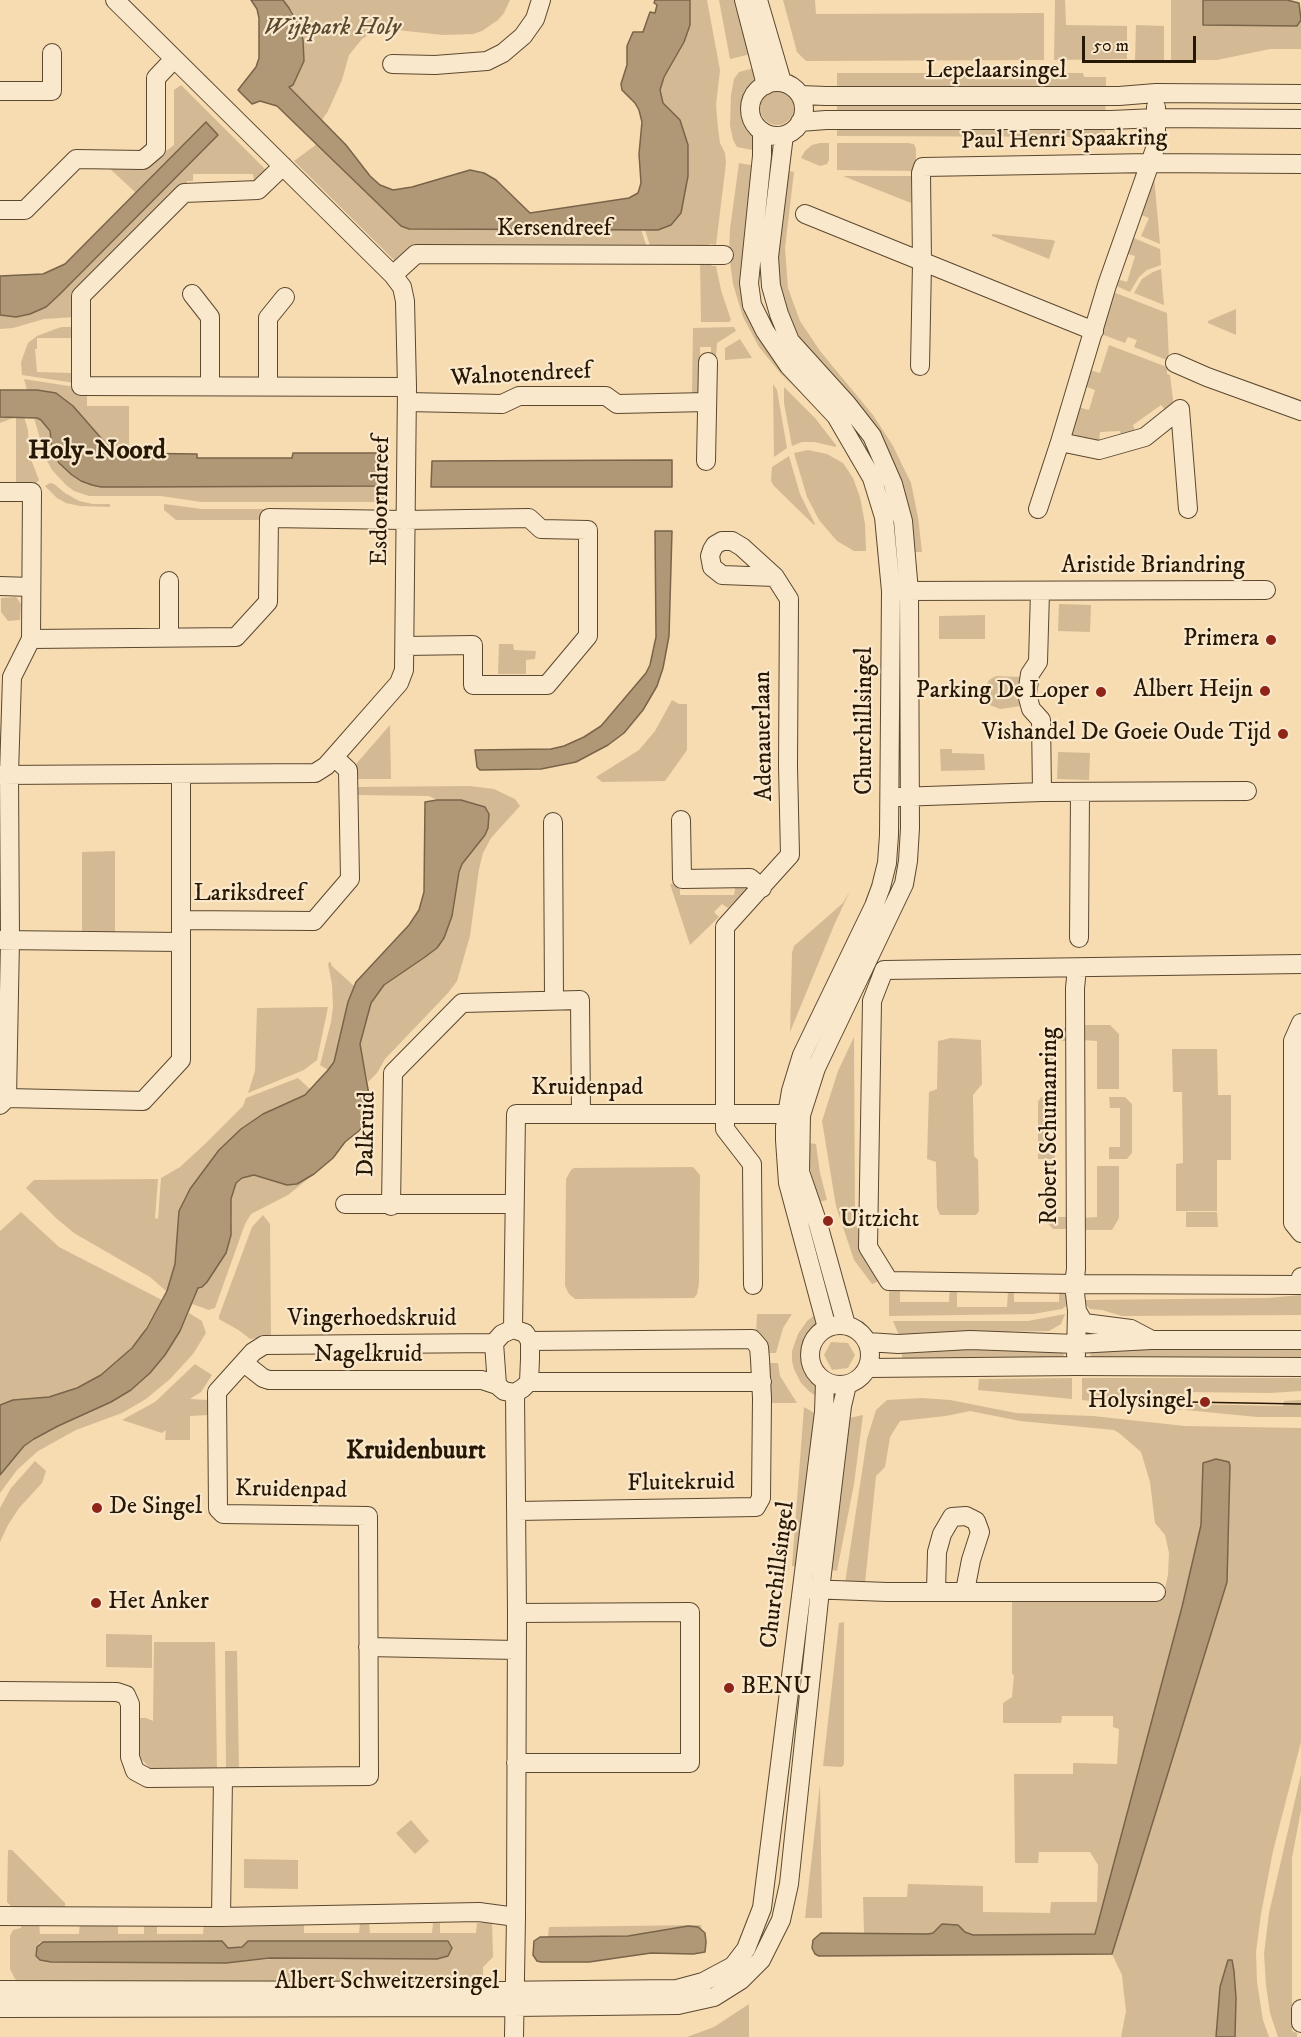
<!DOCTYPE html>
<style>
body{margin:0}
#map{position:relative;width:1301px;height:2037px;overflow:hidden;background:#f7dbb1;font-family:"IM FELL DW Pica",serif}
canvas{display:block}
.scale{position:absolute;left:1082px;top:36px;width:114px;height:27px;box-sizing:border-box;border:3px solid #271705;border-top:0;padding-left:8px;font-size:18px;line-height:21px;white-space:nowrap;color:#271705;-webkit-text-stroke:4px #fae8cc;paint-order:stroke}
</style>
<div id="map">
<canvas width="1301" height="2037"></canvas>
<div class="scale">50 m</div>
</div>
<script>
const ctx = document.querySelector('canvas').getContext('2d');
ctx.lineJoin = 'round';
function fillPath(path, color) {
  ctx.fillStyle = color;
  ctx.fill(path, 'evenodd');
}
function shape(rows) {
  const path = new Path2D();
  for (const r of rows) {
    if (r.length === 3) {
      path.moveTo(r[0] + r[2], r[1]);
      path.arc(r[0], r[1], r[2], 0, 2 * Math.PI);
      continue;
    }
    path.moveTo(r[0], r[1]);
    for (let i = 2; i < r.length; i += 2) path.lineTo(r[i], r[i + 1]);
  }
  return path;
}
function strokePath(path, color, width, dash) {
  ctx.strokeStyle = color;
  ctx.lineWidth = width;
  ctx.lineCap = dash ? 'butt' : 'round';
  ctx.setLineDash(dash || []);
  ctx.stroke(path);
}
function write(font, color, halo, rows, align = 'center') {
  ctx.font = font + ' "IM FELL DW Pica",serif';
  ctx.lineWidth = 4.5;
  ctx.setLineDash([]);
  ctx.textBaseline = 'middle';
  ctx.strokeStyle = halo;
  ctx.fillStyle = color;
  for (const [text, x, y, turn = 0] of rows) {
    ctx.save();
    ctx.translate(x, y);
    ctx.rotate((+turn || 0) * Math.PI / 180);
    ctx.textAlign = isNaN(turn) ? turn : align;
    if (halo) ctx.strokeText(text, 0, 0);
    ctx.fillText(text, 0, 0);
    ctx.restore();
  }
}
fillPath(shape([
 [283,0,510,0,504,13,498,20,482,31,473,34,443,35,388,29,370,34,362,39,349,55,342,80,328,111,322,120,289,86,300,29,292,12],
 [690,0,707,0,720,70,716,105,718,128,720,143,725,153,726,163,716,245,710,244,702,249,651,249,645,230,658,230,680,120,663,103,660,90,664,77,684,42,690,25],
 [719,0,738,0,751,54,730,59],
 [783,0,815,0,816,14,1044,13,1044,60,806,61,797,52],
 [1055,0,1065,0,1066,25,1127,26,1127,59,1054,60],
 [1171,0,1203,0,1203,25,1296,26,1301,20,1301,49,1270,49,1217,60,1171,60],
 [1136,25,1164,26,1164,60,1135,60],
 [754,68,756,74,755,80,746,94,743,111,746,123,756,137,758,151,737,147,733,140,730,125,731,95,734,79,739,72],
 [837,73,1083,73,1084,77,1106,77,1106,90,837,91],
 [181,85,267,171,254,182,253,174,193,174,193,181,187,181,187,185,75,317,44,319,13,328,0,329,0,315,23,316,46,307,218,135,205,123,136,193,107,166,147,165,174,145,174,90],
 [777,108,17],
 [837,100,1106,100,1105,116,837,116],
 [837,125,1105,125,1105,137,837,136],
 [820,143,829,143,829,160,827,164,820,166,801,158,805,151,812,145],
 [837,143,908,143,914,144,916,149,916,171,837,170],
 [317,144,401,226,409,229,641,230,648,250,397,263,294,161],
 [739,163,756,166,748,291,809,395,806,398,781,374,759,347,743,317,733,284,729,254,730,229],
 [783,170,794,172,785,248,788,288,800,321,820,351,873,415,893,446,911,483,918,517,922,552,911,552,896,477,784,318,772,257],
 [843,176,911,176,911,203],
 [1154,176,1160,244,1141,236,1149,218,1136,213],
 [992,234,1052,240,1055,241,1049,259,992,236],
 [1129,236,1160,249,1161,265,1147,270,1139,277,1130,292,1114,285,1116,279,1127,282,1135,256,1124,253],
 [700,258,704,258,712,266,716,266,721,290,731,320,729,322,701,322],
 [1161,269,1164,305,1134,293,1142,279,1153,272],
 [1113,292,1167,313,1169,361,1134,347,1137,340,1128,337,1125,343,1101,334],
 [1236,309,1236,335,1208,323,1208,321],
 [61,327,75,327,75,348,71,349,71,338,37,338,37,349,35,349,37,372,71,373,71,363,75,363,75,383,22,375,21,362,28,343,37,336],
 [734,327,736,331,717,343,716,357,711,357,711,347,700,347,701,394,692,394,693,328],
 [740,339,752,358,725,360,725,348],
 [1109,345,1167,367,1167,374,1170,375,1174,408,1168,413,1161,405,1133,425,1136,434,1122,440,1120,431,1100,432,1099,442,1070,436,1078,407,1089,410,1095,390,1084,386,1089,370,1100,373],
 [24,379,75,387,75,393,87,393,87,406,129,406,129,454,108,446,37,390,27,390],
 [773,384,777,390,787,448,774,457],
 [784,387,815,418,836,445,836,447,814,442,802,442,792,446,784,403],
 [0,417,24,417,28,430,29,454,39,480,34,485,16,486,16,417,0,423],
 [34,418,41,420,47,426,60,463,81,481,92,485,101,487,131,487,381,486,382,453,389,454,389,502,201,502,161,496,89,496,74,491,66,485,52,470,46,459],
 [808,450,827,454,843,463,853,478,860,497,865,524,866,551,854,551,837,541,819,520,807,497,794,453],
 [789,456,800,494,815,524,814,525,774,486,771,481,772,467],
 [50,483,54,484,65,493,79,501,93,504,110,504,110,507,80,506,66,503,57,498,45,486],
 [164,504,202,509,265,509,264,513,261,513,261,520,176,520,164,510],
 [16,597,21,604,20,620,8,621,1,612,1,598],
 [1059,604,1091,605,1090,632,1058,631],
 [985,615,985,639,939,639,939,616],
 [499,644,513,644,514,650,536,651,535,659,526,660,526,674,498,674],
 [996,676,1021,677,1017,687,1016,697,1021,706,1000,709,987,704,983,691,989,680],
 [672,700,679,704,687,704,687,750,665,781,602,782,596,777,639,750,655,731],
 [390,725,391,779,356,779,356,764],
 [940,749,952,749,952,753,984,754,985,770,941,771],
 [1058,752,1090,753,1089,780,1057,779],
 [469,786,494,789,515,799,520,806,491,838,483,853,479,869,470,936,457,981,448,993,385,1059,377,1073,368,1082,360,1044,371,1003,384,985,437,948,462,864,485,835,461,800,437,800,429,796,357,795,357,787],
 [115,851,115,937,82,937,82,852],
 [680,883,680,895,734,895,736,883,750,886,728,908,722,904,714,912,719,917,690,945,670,884],
 [850,891,835,923,790,1032,792,953,794,946,843,903],
 [330,961,332,966,354,986,348,1002,334,1062,328,1070,320,1065,331,1022,333,1007,332,984,328,964],
 [328,1007,317,1060,304,1070,248,1093,255,1071,257,1008],
 [1081,1025,1110,1025,1119,1034,1119,1089,1097,1089,1097,1041,1081,1040],
 [1051,1028,1070,1028,1070,1041,1054,1041,1054,1092,1046,1092,1046,1033],
 [854,1037,855,1223,867,1250,887,1278,872,1284,854,1260,836,1206,822,1121,838,1071],
 [951,1038,981,1040,982,1084,973,1095,974,1156,978,1160,979,1211,976,1215,940,1215,937,1208,936,1162,927,1159,929,1092,937,1089,938,1041],
 [1172,1049,1217,1049,1218,1095,1231,1095,1231,1160,1217,1160,1217,1211,1176,1211,1176,1164,1183,1163,1182,1092,1173,1092],
 [298,1078,311,1090,305,1095,263,1114,241,1129,219,1150,190,1189,175,1264,167,1292,150,1277,74,1233,56,1218,26,1188,34,1180,158,1179,155,1218,158,1219,161,1178,180,1167,206,1143,243,1106,246,1098],
 [1041,1097,1054,1098,1054,1108,1044,1108,1044,1147,1054,1148,1055,1159,1038,1159,1038,1102],
 [1109,1097,1125,1097,1132,1104,1132,1153,1127,1159,1109,1159,1109,1147,1120,1147,1120,1108,1110,1108],
 [808,1143,816,1144,820,1173,827,1200,818,1202,809,1164],
 [1046,1166,1054,1166,1054,1217,1070,1217,1070,1229,1053,1229,1046,1221],
 [1097,1166,1119,1166,1119,1218,1112,1230,1081,1230,1081,1218,1097,1217],
 [693,1167,700,1175,699,1284,697,1294,694,1298,575,1299,569,1294,565,1286,566,1179,571,1170,574,1168],
 [314,1174,288,1195,251,1214,245,1224,215,1308,209,1310,192,1304,198,1288,207,1282,228,1247,232,1219,230,1206,236,1183,242,1178,254,1175,287,1185,297,1184],
 [21,1212,59,1247,162,1300,139,1339,119,1361,101,1375,65,1393,49,1397,13,1401,0,1405,0,1231],
 [1186,1212,1217,1212,1218,1227,1186,1227],
 [263,1215,270,1224,271,1337,250,1339,240,1331,219,1319,219,1316,252,1227],
 [950,1287,957,1287,957,1307,1007,1307,1008,1291,1014,1291,1014,1302,1059,1302,1059,1291,1063,1291,1066,1296,1066,1306,1062,1309,1033,1314,889,1316,889,1290,900,1291,900,1302,949,1302],
 [1301,1295,1301,1315,1122,1316,1102,1310,1090,1309,1086,1305,1086,1300,1268,1298],
 [189,1313,202,1321,206,1333,193,1354,170,1379,146,1399,122,1413,76,1430,38,1451,17,1470,0,1493,0,1475,24,1446,58,1426,111,1402,131,1390,150,1373,165,1355,180,1331],
 [757,1314,792,1314,783,1328,776,1353,766,1353,756,1335],
 [816,1314,817,1323,806,1341,803,1356,807,1371,817,1386,819,1398,810,1392,801,1383,794,1369,792,1361,792,1351,798,1334,807,1321],
 [1065,1314,1061,1324,1049,1331,948,1333,901,1340,893,1321,1028,1321],
 [831,1342,848,1343,855,1355,848,1368,832,1370,824,1355],
 [1301,1347,1301,1362,1092,1359,1090,1354,1092,1351,1100,1348],
 [1054,1348,1060,1350,1064,1355,1062,1359,902,1363,902,1349],
 [767,1363,778,1363,780,1376,797,1403,767,1403],
 [195,1364,212,1375,201,1392,190,1399,208,1400,208,1415,190,1416,190,1440,165,1440,166,1430,162,1433,122,1420,155,1402],
 [1072,1378,1072,1399,978,1390,979,1379],
 [1082,1378,1301,1378,1301,1391,1270,1393,1184,1392,1182,1410,1082,1400],
 [922,1398,950,1400,1016,1413,1093,1416,1185,1426,1301,1428,1301,1742,1273,1851,1261,1914,1256,1952,1257,1982,1263,2020,1269,2037,1235,2037,1236,1998,1234,1971,1232,1961,1228,1960,1220,1987,1216,2037,1121,2037,1126,2011,1124,1994,1122,1975,1112,1954,1227,1582,1229,1462,1203,1517,1182,1607,1095,1935,973,1935,965,1932,958,1925,942,1924,933,1933,928,1934,864,1933,863,1897,907,1897,908,1884,983,1886,983,1912,1050,1913,1051,1902,1097,1902,1098,1865,1090,1852,1039,1852,1038,1863,1015,1863,1014,1774,1073,1774,1073,1763,1117,1764,1119,1729,1113,1727,1113,1716,1062,1716,1061,1723,1003,1723,1003,1703,1012,1697,1014,1675,1012,1674,1012,1599,1163,1597,1168,1575,1169,1553,1165,1535,1155,1523,1150,1482,1141,1452,1119,1433,1114,1430,1020,1421,970,1411,946,1416,900,1421,890,1437,885,1467,876,1476,865,1583,845,1583,867,1439,876,1410,887,1400],
 [1301,1400,1301,1417,1257,1417,1186,1410,1187,1404,1283,1406,1284,1401],
 [804,1407,818,1415,800,1567,792,1566],
 [863,1415,854,1484,837,1571,827,1569,845,1419],
 [35,1461,46,1471,42,1483,19,1508,8,1525,0,1542,0,1508,11,1488],
 [844,1622,844,1764,842,1767,823,1766,839,1623],
 [106,1634,152,1635,152,1668,106,1667],
 [154,1642,215,1642,217,1771,158,1771,151,1769,140,1758,138,1751,137,1718,146,1718,153,1721],
 [225,1651,237,1651,239,1771,226,1771],
 [1301,1774,1301,1810,1292,1858,1292,2031,1297,2033,1297,2037,1278,2037,1270,2013,1266,1985,1264,1954,1269,1913],
 [820,1784,822,1918,805,1918],
 [411,1820,429,1841,415,1854,396,1833],
 [8,1850,12,1850,65,1903,65,1908,14,1909,7,1902],
 [244,1859,298,1860,298,1889,244,1888],
 [80,1921,118,1921,118,1934,144,1934,144,1923,157,1923,157,1934,203,1934,204,1923,304,1923,304,1933,359,1933,360,1923,369,1923,370,1933,432,1933,433,1923,440,1923,440,1933,476,1933,477,1923,492,1922,493,1957,483,1967,483,1986,19,1981,15,1979,10,1969,10,1936,13,1930,21,1928,21,1924,39,1923,40,1934,79,1934],
 [222,1941,228,1948,242,1947,248,1941,451,1943,226,1963,51,1962,40,1960,39,1943,43,1942],
 [701,1925,702,1930,698,1927,628,1936,548,1937,549,1927],
 [749,2004,749,2037,687,2037,714,2027]
]), '#d4ba94');
const water = shape([
 [251,0,283,0,289,8,300,28,303,40,304,61,293,85,289,87,346,145,370,176,380,185,393,190,412,187,470,170,484,173,496,180,530,213,629,198,638,193,641,183,639,154,642,122,639,110,635,103,622,90,621,84,627,65,627,46,633,32,643,32,650,12,655,13,657,5,654,3,655,0,690,0,690,25,684,42,664,77,660,90,663,103,680,120,688,145,688,176,681,213,671,225,658,230,409,229,401,226,277,106,260,101,252,104,238,90,256,67,259,58,259,18,257,9,251,0],
 [1203,0,1287,0,1299,3,1301,20,1297,26,1203,25,1203,0],
 [206,122,218,135,59,295,46,307,30,314,16,317,0,315,0,276,43,274,65,264,206,122],
 [0,390,37,390,56,393,73,406,108,446,124,453,197,454,197,458,292,458,293,453,382,453,381,486,131,487,101,487,92,485,81,481,72,475,59,463,52,449,50,431,41,420,37,418,0,417,0,390],
 [672,460,672,487,431,487,432,461,672,460],
 [655,531,672,531,669,636,663,668,657,686,643,710,624,733,608,745,576,762,541,769,480,770,477,767,475,750,551,749,564,746,584,737,601,726,646,673,650,665,656,637,655,531],
 [437,800,461,800,485,807,489,814,488,828,485,835,462,864,459,872,452,916,444,938,437,948,425,957,384,985,371,1003,360,1044,369,1095,367,1119,360,1130,345,1142,333,1158,314,1174,297,1184,287,1185,254,1175,242,1178,236,1183,231,1199,231,1235,226,1253,207,1282,202,1287,198,1288,180,1331,165,1355,150,1373,131,1390,111,1402,58,1426,34,1439,24,1446,0,1475,0,1405,13,1400,49,1397,77,1388,101,1375,132,1348,147,1328,167,1291,175,1264,179,1211,190,1189,219,1150,241,1129,263,1114,305,1095,328,1070,334,1062,348,1002,356,982,409,925,419,910,424,892,425,802,437,800],
 [1216,1459,1229,1462,1230,1466,1227,1582,1112,1954,819,1956,815,1954,812,1948,813,1940,821,1933,928,1934,933,1933,942,1924,958,1925,965,1932,973,1935,1095,1934,1182,1607,1201,1525,1203,1463,1216,1459],
 [688,1926,698,1927,705,1933,706,1942,705,1952,693,1954,651,1953,589,1962,541,1962,537,1961,533,1955,534,1941,540,1937,628,1936,688,1926],
 [222,1941,228,1948,242,1947,248,1941,448,1941,452,1948,448,1956,437,1959,270,1958,226,1963,51,1962,40,1960,36,1956,37,1947,43,1942,222,1941],
 [1228,1960,1232,1960,1234,1971,1236,1998,1235,2037,1216,2037,1220,1987,1228,1960]
]);
fillPath(water, '#b09877');
strokePath(water, '#796449', 1.5);
const minor = shape([
 [744,0,766,85],
 [758,0,782,82],
 [392,64,435,65,487,61,503,53,523,36,535,19,541,0],
 [777,109,27],
 [0,91,52,91,52,53],
 [800,95,826,96,1119,96,1156,93,1301,94],
 [800,122,826,120,1111,120,1156,118,1301,119],
 [762,131,762,156,749,283,752,305,765,331,789,366,836,416,872,478,884,517,891,591,889,835,887,863,881,887,874,906,802,1055,791,1091,785,1127,785,1140,788,1183,827,1328],
 [784,135,769,257,771,286,779,314,790,341,847,404,872,436,893,484,903,521,909,592,910,828,908,861,904,884,816,1068,801,1115,800,1172,818,1224,846,1325],
 [283,166,258,190,184,193,81,296,81,386,407,387],
 [0,210,25,210,76,159,143,160,156,149,156,78,174,59],
 [805,214,1094,331],
 [393,275,416,254,724,255],
 [192,294,210,317,210,386],
 [1175,363,1207,377,1301,411],
 [920,366,922,263,921,173,923,167,1150,163,1301,164],
 [268,386,268,318,285,297],
 [407,402,502,404,519,396,606,396,617,404,707,402],
 [1180,409,1188,509],
 [1060,442,1099,450,1145,437,1180,409],
 [706,461,708,362],
 [0,492,32,492,31,639,12,677,9,774,10,940,7,1098,0,1105],
 [1038,509,1060,442,1107,285,1156,146,1156,107],
 [0,586,31,587],
 [899,591,1266,590],
 [1040,592,1038,662,1030,674,1027,694,1031,709,1041,720,1042,792],
 [169,637,169,581],
 [31,639,236,637,268,602,269,518,405,520,529,518,541,529,588,530,588,636,547,685,473,685,473,645,405,646],
 [0,775,315,773,326,766,334,757,399,683,404,670,407,387,405,301,402,287,393,275,115,0],
 [898,797,1042,792,1247,791],
 [681,820,682,879,750,878,762,888],
 [553,822,554,999],
 [182,920,314,921,350,879,348,770,334,757],
 [1079,938,1080,793],
 [0,940,181,942],
 [1301,964,884,970,872,1001,868,1247,889,1281,1074,1284,1301,1285,1301,1277],
 [1301,1023,1293,1041,1293,1223,1301,1233],
 [7,1098,143,1101,181,1060,181,774],
 [345,1204,514,1204],
 [391,1206,393,1073,462,1003,580,1000,581,1114],
 [753,1285,752,1164,725,1129,725,927,790,855,788,766,789,599,775,577,742,547,732,541,722,541,715,545,712,550,710,556,712,567,722,575,775,577],
 [1077,1311,1084,1323,1131,1329,1150,1339],
 [840,1355,30],
 [513,1329,516,1114,799,1114],
 [513,1329,525,1333,530,1341,530,1359,529,1382,523,1388,515,1393,504,1391,497,1385,494,1343,502,1334,513,1329],
 [868,1342,898,1344,970,1340,1076,1344,1151,1340,1301,1340],
 [1076,1355,1077,1311,1074,1284,1076,1269,1075,988,1077,968],
 [244,1363,263,1378,269,1380,482,1380,497,1385],
 [868,1368,1076,1366,1301,1367],
 [529,1382,762,1382],
 [517,1511,756,1507,761,1498,762,1398,760,1359,759,1347,752,1339,530,1341],
 [809,1589,887,1592,1156,1592],
 [936,1591,937,1552,942,1534,952,1517,966,1516,976,1521,980,1532,971,1560,965,1591],
 [368,1647,516,1650],
 [0,1691,117,1692,126,1695,130,1704,130,1757,135,1771,148,1778,369,1776,368,1516,223,1514,218,1509,217,1392,253,1352,264,1345,494,1343],
 [516,1763,690,1763,690,1612,517,1613],
 [0,1916,221,1917,479,1912,516,1917],
 [221,1917,223,1778],
 [0,1990,487,1991,677,1989,703,1982,733,1966,746,1949,762,1908,824,1412,825,1382],
 [0,2008,514,2007,678,2005,714,1997,741,1980,761,1960,781,1920,789,1884,820,1590,842,1406,847,1385],
 [1301,2009,1301,2023],
 [514,2037,516,1917,517,1613,515,1393]
]);
strokePath(minor, '#5b4830', 20);
strokePath(minor, '#fae8cc', 18);
strokePath(shape([
 [1189,1402,1301,1404]
]), '#271705', 1.5);
for (const [x, y, r, color] of [
 [1271,640,6,"#8f2418"],
 [1265,691,6,"#8f2418"],
 [1101,692,6,"#8f2418"],
 [1283,734,6,"#8f2418"],
 [828,1221,6,"#8f2418"],
 [1205,1402,6,"#8f2418"],
 [97,1508,6,"#8f2418"],
 [96,1603,6,"#8f2418"],
 [729,1688,6,"#8f2418"]
]) {
  const dot = new Path2D();
  dot.arc(x, y, r, 0, 2 * Math.PI);
  ctx.fillStyle = color;
  ctx.fill(dot);
  strokePath(dot, '#fae8cc', 2);
}
write('italic 24px', '#5b4830', '#fae8cc', [
 ["Wijkpark Holy",332,29]
]);
write('24px', '#271705', '#fae8cc', [
 ["Lepelaarsingel",996,72],
 ["Paul Henri Spaakring",1064,141,-1],
 ["Kersendreef",554,230],
 ["Walnotendreef",521,376,-3],
 ["Esdoorndreef",382,501,-89],
 ["Aristide Briandring",1153,567],
 ["Churchillsingel",866,721,-90],
 ["Adenauerlaan",765,736,-91],
 ["Lariksdreef",249,895],
 ["Kruidenpad",587,1089],
 ["Robert Schumanring",1051,1126,-90],
 ["Dalkruid",368,1134,-89],
 ["Vingerhoedskruid",372,1320],
 ["Nagelkruid",368,1356],
 ["Fluitekruid",681,1484,-1],
 ["Kruidenpad",291,1491,1],
 ["Churchillsingel",779,1575,-83],
 ["Albert Schweitzersingel",387,1983]
]);
write('24px', '#271705', '#fae8cc', [
 ["Primera",1259,640],
 ["Albert Heijn",1253,691],
 ["Parking De Loper",1089,692],
 ["Vishandel De Goeie Oude Tijd",1271,734],
 ["Uitzicht",840,1221,"left"],
 ["Holysingel",1193,1402],
 ["De Singel",109,1508,"left"],
 ["Het Anker",108,1603,"left"],
 ["BENU",741,1688,"left"]
], 'right');
write('bold 26px', '#271705', '#fae8cc', [
 ["Kruidenbuurt",416,1453]
]);
write('bold 27px', '#271705', '#fae8cc', [
 ["Holy-Noord",97,452]
]);
</script>
